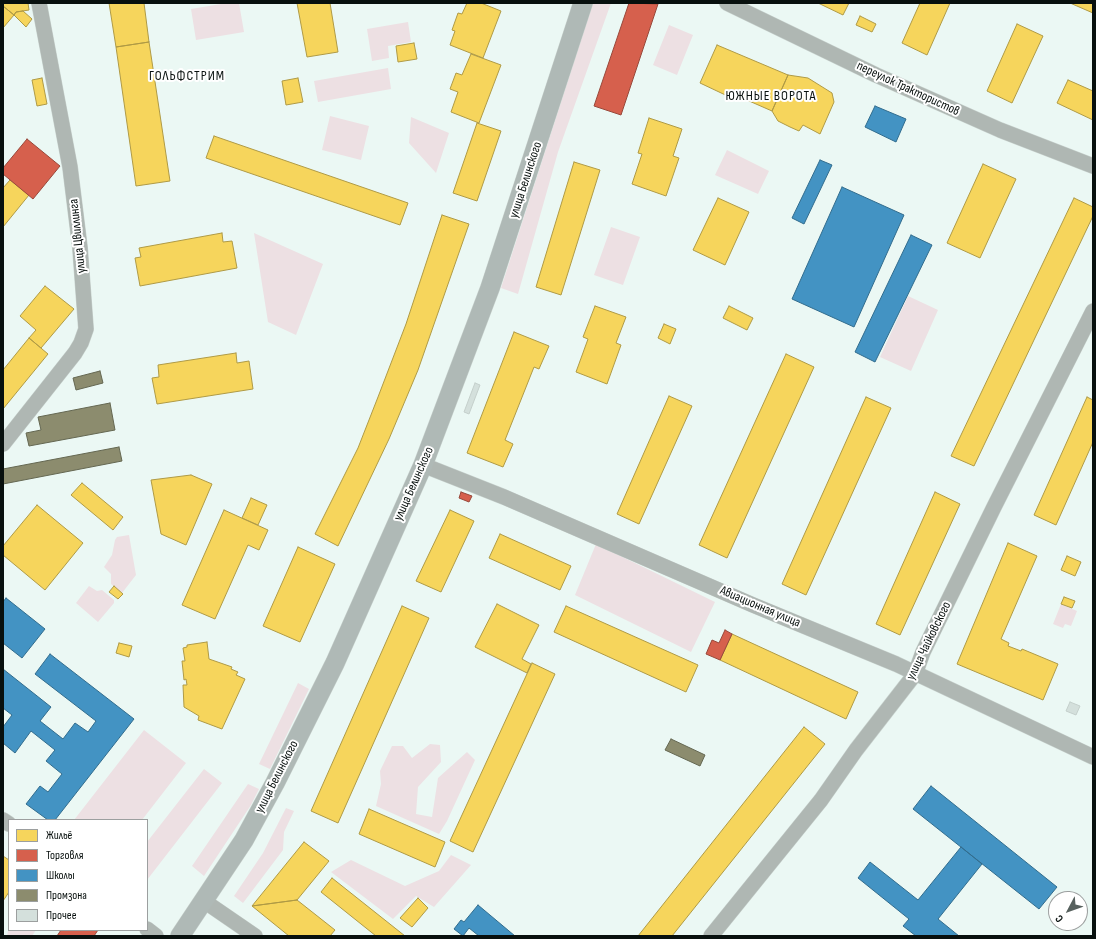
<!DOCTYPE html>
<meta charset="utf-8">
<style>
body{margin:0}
#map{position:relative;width:1096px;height:939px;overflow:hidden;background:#ebf8f4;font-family:"Sofia Sans Condensed",sans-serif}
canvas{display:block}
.frame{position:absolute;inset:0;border:4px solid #08100e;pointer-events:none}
.legend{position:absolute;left:8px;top:819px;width:140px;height:112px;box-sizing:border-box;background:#fff;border:1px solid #9c9f9f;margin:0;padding:5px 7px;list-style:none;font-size:12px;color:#08100e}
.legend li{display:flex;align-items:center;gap:8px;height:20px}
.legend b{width:20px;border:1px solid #9c9f9f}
.north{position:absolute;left:1048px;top:891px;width:40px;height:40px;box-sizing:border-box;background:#fff;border:1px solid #9c9f9f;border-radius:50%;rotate:229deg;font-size:11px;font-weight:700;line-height:16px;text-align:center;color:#08100e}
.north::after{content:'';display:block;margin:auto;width:14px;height:18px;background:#57615e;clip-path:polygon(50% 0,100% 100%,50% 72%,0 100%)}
</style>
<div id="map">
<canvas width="1096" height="939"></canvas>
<div class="frame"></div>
<ul class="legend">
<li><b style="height:11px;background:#f6d55c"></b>Жильё</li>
<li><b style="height:11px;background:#d6604d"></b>Торговля</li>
<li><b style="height:11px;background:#4393c3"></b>Школы</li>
<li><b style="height:11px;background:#8c8c6e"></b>Промзона</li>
<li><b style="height:11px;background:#d4e0dc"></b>Прочее</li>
</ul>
<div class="north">С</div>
</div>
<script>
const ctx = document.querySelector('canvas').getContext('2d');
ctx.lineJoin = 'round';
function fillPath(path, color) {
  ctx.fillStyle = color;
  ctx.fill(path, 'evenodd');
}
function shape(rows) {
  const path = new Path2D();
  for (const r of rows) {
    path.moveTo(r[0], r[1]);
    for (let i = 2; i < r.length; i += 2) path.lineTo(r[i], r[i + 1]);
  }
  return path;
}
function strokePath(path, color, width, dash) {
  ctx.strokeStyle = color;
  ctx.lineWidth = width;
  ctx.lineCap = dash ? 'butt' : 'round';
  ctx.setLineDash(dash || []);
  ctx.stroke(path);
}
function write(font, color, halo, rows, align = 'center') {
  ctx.font = font + ' "Sofia Sans Condensed",sans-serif';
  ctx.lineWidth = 4;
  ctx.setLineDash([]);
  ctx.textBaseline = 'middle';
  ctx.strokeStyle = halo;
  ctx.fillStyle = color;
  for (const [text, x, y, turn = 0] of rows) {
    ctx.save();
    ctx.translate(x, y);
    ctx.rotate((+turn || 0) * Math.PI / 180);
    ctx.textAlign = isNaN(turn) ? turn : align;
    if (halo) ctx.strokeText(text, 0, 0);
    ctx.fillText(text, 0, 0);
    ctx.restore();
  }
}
fillPath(shape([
 [227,3,239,3,244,32,196,40,191,9],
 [593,3,611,3,558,152,518,294,501,288],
 [408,22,411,42,388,46,389,58,372,61,367,29],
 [669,25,693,35,677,75,653,65],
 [388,68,391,89,318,102,314,81],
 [330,116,369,126,361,160,322,150],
 [411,117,449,133,436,173,409,143],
 [727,150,769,171,758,194,715,175],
 [611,227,640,237,623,285,594,275],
 [254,233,323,264,296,335,268,322],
 [908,296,938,310,911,371,880,357],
 [129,535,136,575,122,593,111,584,111,574,104,567,112,555,115,540,117,537],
 [596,544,715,602,691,652,575,595],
 [89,586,97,591,102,590,114,600,114,603,98,622,76,603],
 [1061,604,1077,611,1071,626,1065,624,1063,628,1053,624],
 [298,683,309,689,270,769,259,764],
 [144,730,186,763,142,820,74,820],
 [430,744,440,745,441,762,418,787,416,814,432,817,438,778,467,752,475,760,447,821,439,834,376,806,381,784,380,771,392,746,403,746,412,758],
 [204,769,222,783,147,880,147,842],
 [248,784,259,789,251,805,204,876,192,866],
 [286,808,294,811,284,832,283,850,243,903,234,896,263,853],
 [451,855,471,865,434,907,416,896,393,919,331,872,351,860,405,886,439,871],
 [9,927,9,930,36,930,32,936,7,936]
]), '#ede0e3');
const homes = shape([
 [3,3,28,3,29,10,16,12,14,15,3,6,3,3],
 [109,3,144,3,149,42,116,47,109,3],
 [297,3,330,3,338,52,307,57,297,3],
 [467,3,481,3,501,11,483,58,450,45,455,31,452,30,458,13,462,14,467,3],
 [818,3,849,3,843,15,818,3],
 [920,3,950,3,927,55,902,43,920,3],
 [1070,3,1093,3,1093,13,1070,3],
 [3,6,14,15,3,28,3,6],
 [23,11,32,19,26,27,14,15,16,12,23,11],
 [860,16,876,24,872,32,856,25,860,16],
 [1017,24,1043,36,1012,103,987,91,1017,24],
 [149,42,170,181,136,186,116,47,149,42],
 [414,43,417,59,398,62,396,46,414,43],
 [717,45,788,75,772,111,740,97,736,100,700,83,717,45],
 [471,54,501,65,479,123,451,112,458,92,450,89,456,73,462,75,471,54],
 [788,75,808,78,832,93,834,102,820,134,803,125,799,131,790,127,778,121,772,111,788,75],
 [42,78,47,104,37,106,32,80,42,78],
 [298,78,303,102,286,105,282,81,298,78],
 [1068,80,1093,91,1093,120,1057,103,1068,80],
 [649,118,682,129,673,156,679,158,666,196,632,184,642,154,638,153,649,118],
 [477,123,501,131,477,201,453,193,477,123],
 [214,136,408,203,400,225,206,158,214,136],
 [574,162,600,170,561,295,536,287,574,162],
 [983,164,1016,179,980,258,947,243,983,164],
 [10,180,29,195,3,227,3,188,10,180],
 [718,198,749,212,725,265,693,250,718,198],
 [1074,198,1093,207,1093,216,974,466,951,456,1074,198],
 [442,215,469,224,418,370,389,439,338,546,315,534,358,448,378,397,406,324,442,215],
 [222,233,223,242,232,241,237,268,140,286,135,258,141,257,139,248,222,233],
 [45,286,74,309,41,348,29,338,36,330,20,316,45,286],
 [595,306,626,317,616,343,621,345,607,384,576,372,588,339,583,337,595,306],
 [729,306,753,318,747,330,723,318,729,306],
 [664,324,676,329,670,344,658,338,664,324],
 [514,332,549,346,539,369,534,367,505,440,513,444,503,467,467,453,514,332],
 [29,338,48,354,3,409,3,370,29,338],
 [236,353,237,363,249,361,253,389,157,404,152,378,159,377,158,365,236,353],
 [786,354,814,367,727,558,699,545,786,354],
 [669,396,692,406,639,524,617,514,669,396],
 [866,397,891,408,806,595,782,584,866,397],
 [1087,397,1093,400,1093,442,1056,525,1034,515,1087,397],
 [191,475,212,484,186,545,161,534,151,480,191,475],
 [82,483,123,517,113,530,71,495,82,483],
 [935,492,960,504,900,635,876,624,935,492],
 [251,498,267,505,258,525,242,518,251,498],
 [37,505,83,543,45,590,3,555,3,546,37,505],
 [224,510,268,530,259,550,248,545,215,619,182,605,224,510],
 [450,510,474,521,441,592,416,581,450,510],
 [500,534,571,566,560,590,489,558,500,534],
 [1008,543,1037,556,1001,639,1009,643,1008,646,1021,651,1022,649,1058,664,1043,700,957,664,1008,543],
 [298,547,335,564,300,642,263,626,298,547],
 [1067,556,1081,562,1075,576,1061,570,1067,556],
 [114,586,123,594,118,599,109,592,114,586],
 [1064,597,1075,601,1072,608,1061,604,1064,597],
 [497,604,539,625,522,659,531,664,527,673,475,647,497,604],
 [402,606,429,618,338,823,311,811,402,606],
 [566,606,698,665,686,692,554,632,566,606],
 [732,634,858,692,846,719,720,660,732,634],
 [207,642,209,659,232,667,231,669,238,672,236,675,245,679,222,729,198,720,199,716,184,707,183,685,187,685,186,679,184,680,182,661,185,661,183,648,187,647,187,645,207,642],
 [119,643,132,646,129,657,116,653,119,643],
 [532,663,555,674,473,852,450,841,532,663],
 [804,727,825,744,672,936,638,936,804,727],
 [369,809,445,842,435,867,359,834,369,809],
 [304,842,329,861,297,900,252,906,304,842],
 [3,856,9,860,9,892,3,901,3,856],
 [332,878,405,936,376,936,321,892,332,878],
 [418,898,428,908,412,927,400,918,418,898],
 [297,900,335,930,330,936,289,936,252,906,297,900]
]);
fillPath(homes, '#f6d55c');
strokePath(homes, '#af9a45', 1);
const shops = shape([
 [629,3,658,4,621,115,594,106,629,3],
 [27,139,60,166,33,199,3,174,3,168,27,139],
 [461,492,472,496,469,502,459,498,461,492],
 [725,630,732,634,720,660,706,654,712,640,719,643,725,630],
 [61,930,98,930,94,936,57,936,61,930]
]);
fillPath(shops, '#d6604d');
strokePath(shops, '#98483a', 1);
const schools = shape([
 [875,106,906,119,896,142,865,127,875,106],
 [820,160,832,165,804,224,792,218,820,160],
 [842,187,904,215,854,327,792,299,842,187],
 [911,235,932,245,875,362,855,352,911,235],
 [6,598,45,629,22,658,3,643,3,602,6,598],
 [50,654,134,719,55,820,48,820,26,804,40,786,48,792,62,774,46,761,55,750,31,731,15,753,3,743,3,727,12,715,3,708,3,669,51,707,40,721,63,739,75,723,88,732,96,721,35,674,50,654],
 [931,786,1057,887,1039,909,913,809,931,786],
 [961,847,982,864,938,919,959,936,916,936,903,926,909,919,858,878,870,862,918,900,961,847],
 [478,905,515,936,479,936,469,928,463,936,454,929,461,920,464,922,478,905]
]);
fillPath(schools, '#4393c3');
strokePath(schools, '#316c8d', 1);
const industry = shape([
 [100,371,103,383,76,390,73,378,100,371],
 [110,403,115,430,29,446,26,433,41,430,38,417,110,403],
 [119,447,122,461,3,484,3,469,119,447],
 [671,739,705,755,700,766,665,750,671,739]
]);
fillPath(industry, '#8c8c6e');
strokePath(industry, '#646751', 1);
const building = shape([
 [475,383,480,385,469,414,464,412,475,383],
 [1070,702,1080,706,1076,715,1066,711,1070,702]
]);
fillPath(building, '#d4e0dc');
strokePath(building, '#c4cfcb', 1);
const minor = shape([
 [727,3,876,75,1000,130,1093,166],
 [3,444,75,353,81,343,86,329,80,248,70,167,39,3],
 [423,465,504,497,753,605,896,664,1093,757],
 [3,820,9,824],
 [204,901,255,936],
 [147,929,156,936],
 [711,936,821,800,856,750,915,674,923,652,994,507,1093,311]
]);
const major = shape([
 [180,936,244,840,275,783,335,663,423,465,490,288,583,3]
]);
strokePath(minor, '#c8d2ce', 16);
strokePath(major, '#c8d2ce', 20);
strokePath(minor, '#afb7b3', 15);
strokePath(major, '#afb9b6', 19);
write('13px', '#08100e', '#fff', [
 ["переулок Трактористов",908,89,25],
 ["улица Белинского",526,180,-72],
 ["улица Цвиллинга",78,236,-96],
 ["улица Белинского",414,484,-66],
 ["Авиационная улица",760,607,23],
 ["улица Чайковского",929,641,-64],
 ["улица Белинского",277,777,-63]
]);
ctx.letterSpacing = '1px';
write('14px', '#08100e', '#fff', [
 ["ГОЛЬФСТРИМ",187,76],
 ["ЮЖНЫЕ ВОРОТА",771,96]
]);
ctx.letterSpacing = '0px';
</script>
